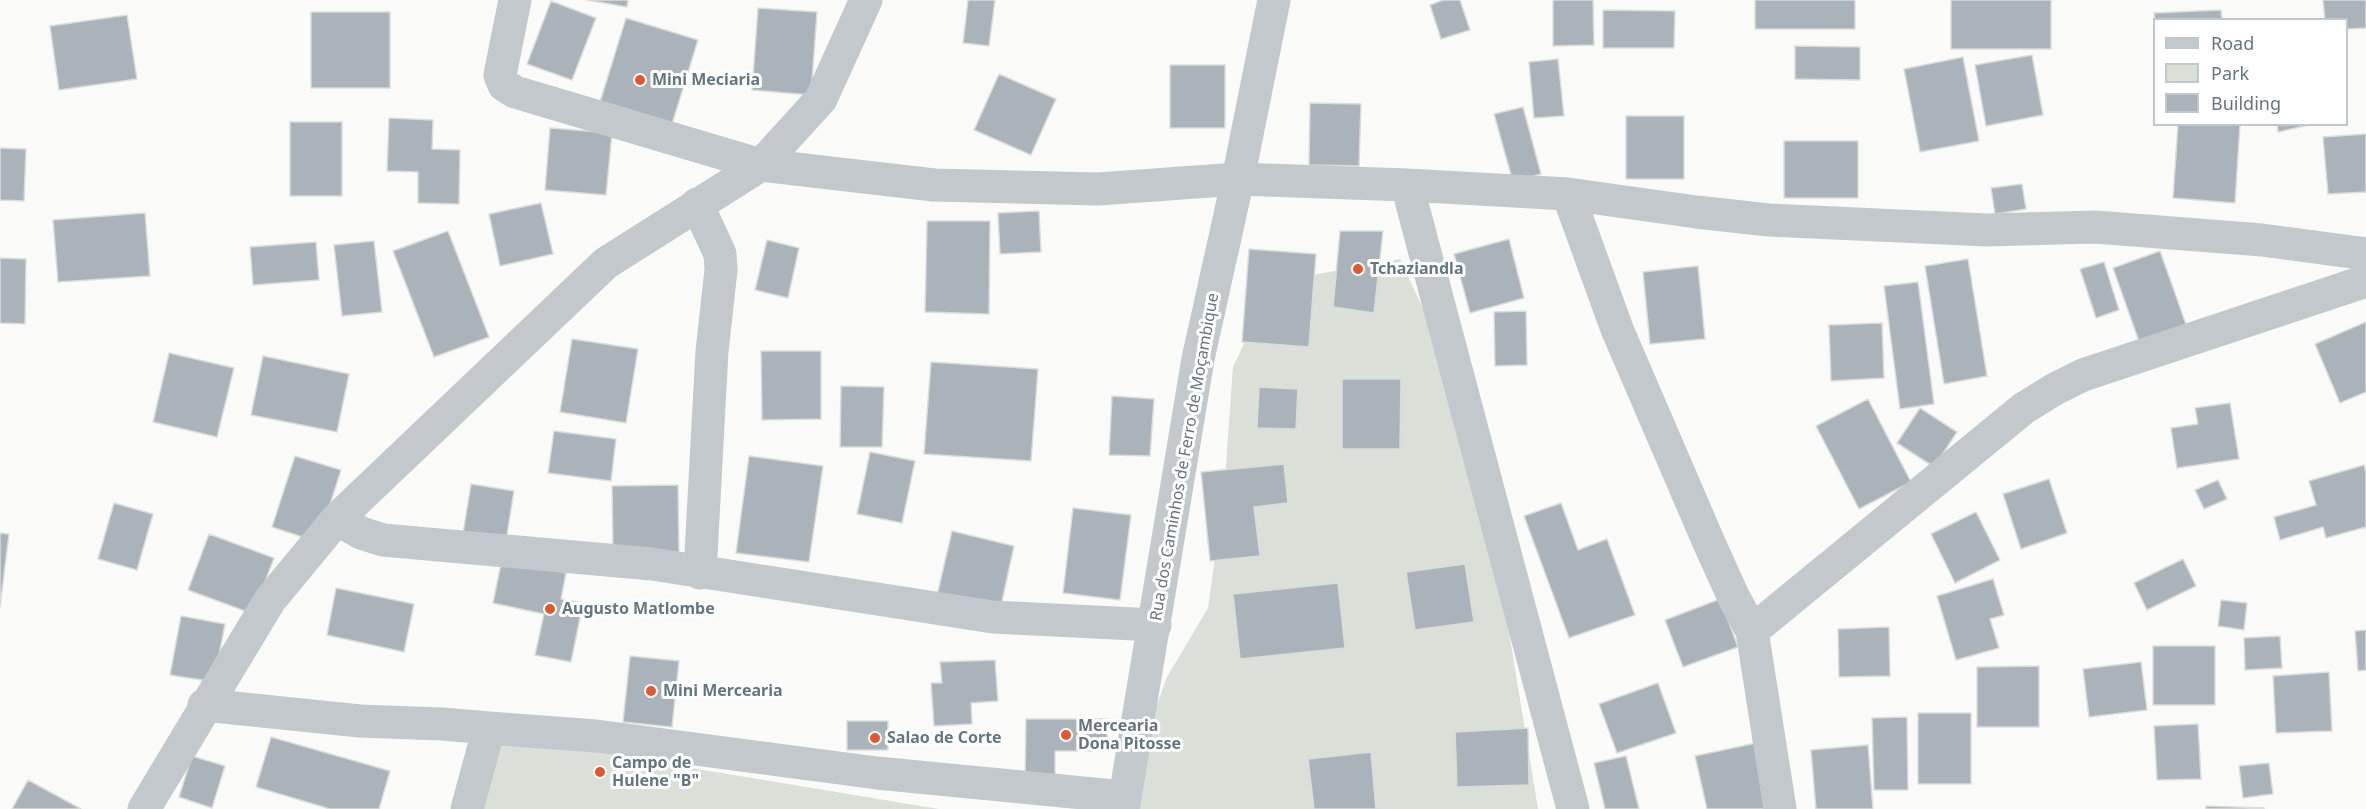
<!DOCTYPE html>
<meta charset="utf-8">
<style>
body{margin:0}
#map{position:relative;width:2366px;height:809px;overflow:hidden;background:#fafaf8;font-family:"Noto Sans",sans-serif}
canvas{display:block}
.legend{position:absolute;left:2153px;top:18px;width:195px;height:108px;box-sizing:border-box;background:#fff;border:2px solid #c1c8cd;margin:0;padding:8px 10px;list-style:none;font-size:18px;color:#657683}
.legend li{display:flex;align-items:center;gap:12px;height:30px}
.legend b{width:30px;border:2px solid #c1c8cd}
</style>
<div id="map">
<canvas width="2366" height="809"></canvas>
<ul class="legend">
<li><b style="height:8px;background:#c3c8cc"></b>Road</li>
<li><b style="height:16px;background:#dadfd7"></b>Park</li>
<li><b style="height:16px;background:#aab3b9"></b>Building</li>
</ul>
</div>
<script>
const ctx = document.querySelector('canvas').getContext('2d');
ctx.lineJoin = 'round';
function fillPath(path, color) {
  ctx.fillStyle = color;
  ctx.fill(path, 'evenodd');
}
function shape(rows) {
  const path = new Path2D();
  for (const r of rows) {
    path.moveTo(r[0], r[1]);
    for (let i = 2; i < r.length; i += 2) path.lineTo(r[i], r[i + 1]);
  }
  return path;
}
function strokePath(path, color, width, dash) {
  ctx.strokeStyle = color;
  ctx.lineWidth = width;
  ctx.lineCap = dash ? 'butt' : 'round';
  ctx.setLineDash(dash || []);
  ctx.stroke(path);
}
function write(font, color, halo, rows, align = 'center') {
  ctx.font = font + ' "Noto Sans",sans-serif';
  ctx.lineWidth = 6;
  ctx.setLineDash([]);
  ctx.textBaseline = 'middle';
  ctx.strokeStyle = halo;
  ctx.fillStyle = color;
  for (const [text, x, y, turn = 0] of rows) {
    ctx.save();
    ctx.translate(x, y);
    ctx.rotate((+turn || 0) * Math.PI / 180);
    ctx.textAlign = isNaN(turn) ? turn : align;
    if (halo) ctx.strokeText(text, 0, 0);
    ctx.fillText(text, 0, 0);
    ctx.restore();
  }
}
fillPath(shape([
 [1400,259,1431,326,1461,452,1500,577,1538,809,1101,809,1136,762,1167,677,1208,608,1224,494,1233,367,1274,282],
 [492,735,939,809,479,809]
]), '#dadfd7');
const building = shape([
 [587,0,628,0,627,7,587,0],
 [968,0,995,0,989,46,963,43,968,0],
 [1443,0,1460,0,1470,30,1441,39,1430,5,1443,0],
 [1553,0,1593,0,1594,45,1553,46,1553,0],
 [1755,0,1855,0,1855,29,1755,29,1755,0],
 [1951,0,2051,0,2051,49,1951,49,1951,0],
 [2323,0,2366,0,2366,28,2346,29,2346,20,2325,20,2323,0],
 [551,1,596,18,572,80,527,64,551,1],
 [758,8,817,12,811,95,752,90,758,8],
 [1603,10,1675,11,1674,48,1603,48,1603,10],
 [2221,10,2222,20,2155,20,2154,13,2221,10],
 [311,12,390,12,390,88,311,88,311,12],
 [127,15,137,79,59,90,50,26,127,15],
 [626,18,698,40,672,124,600,102,626,18],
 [1795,46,1860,47,1860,80,1795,79,1795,46],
 [2032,55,2043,115,1986,126,1975,65,2032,55],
 [1963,57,1979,141,1920,152,1904,69,1963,57],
 [1558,59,1564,116,1534,118,1529,62,1558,59],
 [1170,65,1225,65,1225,128,1170,128,1170,65],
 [999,74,1056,99,1031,155,974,130,999,74],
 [1310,103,1361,104,1359,166,1309,165,1310,103],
 [1523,107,1541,174,1513,182,1494,114,1523,107],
 [1626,116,1684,116,1684,179,1626,179,1626,116],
 [389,118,433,120,432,149,460,150,459,204,418,203,418,172,387,171,389,118],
 [290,122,342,122,342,196,290,196,290,122],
 [2178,124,2240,124,2235,203,2173,198,2178,124],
 [2277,124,2314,124,2278,132,2277,124],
 [550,128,612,133,606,195,545,190,550,128],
 [2366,134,2366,192,2328,194,2323,137,2366,134],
 [1784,141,1858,141,1858,198,1784,198,1784,141],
 [0,148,26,149,24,201,0,200,0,148],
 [2022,184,2026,209,1995,214,1991,188,2022,184],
 [541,203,553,254,500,266,489,214,541,203],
 [1039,211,1041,252,1000,254,998,213,1039,211],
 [145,213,150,276,58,282,53,220,145,213],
 [927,221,990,221,989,314,925,312,927,221],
 [448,231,489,337,434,357,393,251,448,231],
 [1340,231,1383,231,1374,313,1333,307,1340,231],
 [1509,239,1524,298,1470,313,1454,254,1509,239],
 [767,240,799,248,788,298,755,290,767,240],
 [374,241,382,312,342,316,334,245,374,241],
 [316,242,319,280,253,285,250,247,316,242],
 [1249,249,1316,254,1309,347,1242,342,1249,249],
 [2160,251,2188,330,2141,347,2113,268,2160,251],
 [0,258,26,259,25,324,0,323,0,258],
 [1968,259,1987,376,1944,384,1925,266,1968,259],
 [2104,262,2119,310,2096,318,2080,269,2104,262],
 [1698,266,1705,339,1650,344,1643,272,1698,266],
 [1918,282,1934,404,1900,409,1884,286,1918,282],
 [1526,311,1527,365,1495,366,1494,312,1526,311],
 [2366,322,2366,392,2340,403,2315,344,2366,322],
 [1882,323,1884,378,1831,381,1829,325,1882,323],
 [572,339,638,349,626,423,560,412,572,339],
 [761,351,821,351,821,419,762,420,761,351],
 [169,353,234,368,217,437,153,422,169,353],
 [263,356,349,374,337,432,251,415,263,356],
 [931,362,1038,369,1031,461,924,454,931,362],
 [1342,379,1401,379,1400,449,1342,449,1342,379],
 [841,386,884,387,882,447,840,447,841,386],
 [1259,387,1298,389,1296,429,1257,428,1259,387],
 [1112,396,1154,399,1150,456,1109,455,1112,396],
 [1868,399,1911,482,1859,509,1816,426,1868,399],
 [2230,403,2239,459,2177,468,2171,428,2198,424,2195,408,2230,403],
 [1920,408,1957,432,1934,467,1897,443,1920,408],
 [554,431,616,439,611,481,548,473,554,431],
 [870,452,915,461,902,523,857,514,870,452],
 [295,456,341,470,318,542,272,527,295,456],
 [749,456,823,466,809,562,736,553,749,456],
 [1284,464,1288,503,1254,507,1260,556,1210,561,1201,472,1284,464],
 [2364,465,2366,472,2366,527,2326,538,2323,527,2280,540,2274,517,2316,505,2309,481,2364,465],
 [2049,479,2067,533,2021,549,2003,494,2049,479],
 [2218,480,2227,499,2204,509,2195,490,2218,480],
 [471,484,514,491,505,547,462,540,471,484],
 [678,485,679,552,613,553,612,486,678,485],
 [114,503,153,514,137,570,98,559,114,503],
 [1561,503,1578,550,1607,539,1635,615,1569,638,1524,516,1561,503],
 [1073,508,1131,515,1120,600,1063,593,1073,508],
 [1976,512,2000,560,1955,583,1931,534,1976,512],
 [952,531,1014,546,999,615,936,600,952,531],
 [0,533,9,534,0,607,0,533],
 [209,534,274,558,253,614,188,590,209,534],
 [502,559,566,573,561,599,583,603,571,662,535,655,544,614,493,603,502,559],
 [2183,559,2196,586,2147,610,2134,583,2183,559],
 [1465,564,1474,622,1415,630,1406,572,1465,564],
 [1993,579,2004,615,1990,619,1999,648,1956,660,1937,596,1993,579],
 [1338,583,1345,648,1240,659,1233,594,1338,583],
 [336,588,414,604,404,652,327,635,336,588],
 [1720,599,1738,647,1683,667,1665,620,1720,599],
 [2221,600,2247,603,2244,630,2218,626,2221,600],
 [181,616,225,624,214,682,170,675,181,616],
 [1889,627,1890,676,1839,677,1838,629,1889,627],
 [2366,630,2366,670,2358,671,2355,631,2366,630],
 [2280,636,2282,668,2245,670,2244,638,2280,636],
 [2153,646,2215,646,2215,705,2153,705,2153,646],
 [630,656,679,661,672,727,623,722,630,656],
 [995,660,998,701,971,703,972,724,934,726,931,683,942,683,940,662,995,660],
 [2141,662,2147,710,2089,717,2083,669,2141,662],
 [2039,666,2039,727,1977,727,1977,667,2039,666],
 [2329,672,2332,731,2276,733,2273,676,2329,672],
 [1658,683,1676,733,1617,753,1599,704,1658,683],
 [1918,713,1971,713,1971,784,1918,784,1918,713],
 [1907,717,1908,790,1874,790,1872,718,1907,717],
 [1026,719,1107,719,1107,751,1055,751,1055,778,1025,778,1026,719],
 [847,721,888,721,888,750,847,750,847,721],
 [2198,724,2201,779,2157,780,2154,726,2198,724],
 [1528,728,1529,785,1457,787,1455,732,1528,728],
 [271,737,390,771,379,809,330,809,256,787,271,737],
 [1761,742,1776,809,1707,809,1695,756,1761,742],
 [1868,745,1873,809,1816,809,1811,750,1868,745],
 [1371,752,1376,809,1314,809,1308,759,1371,752],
 [192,756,225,766,212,808,179,797,192,756],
 [1626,756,1639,809,1605,809,1594,763,1626,756],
 [2269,763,2273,794,2243,798,2239,766,2269,763],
 [28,780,81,809,12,809,28,780],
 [2206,806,2264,808,2264,809,2206,809,2206,806]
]);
fillPath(building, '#aab3b9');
strokePath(building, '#dcdcda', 1.5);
strokePath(shape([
 [515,0,500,75,504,85,515,92,761,165,934,185,1098,189,1238,179,1407,185,1568,194,1696,212,1769,220,1987,230,2095,227,2262,240,2366,254],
 [1407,185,1573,809],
 [1568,194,1617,329,1710,545,1734,598,1752,631,1780,809],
 [697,204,720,254,721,270,712,351,700,573],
 [337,519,361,533,383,540,652,564,993,617,1155,625],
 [1752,631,2024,408,2055,389,2083,375,2366,281],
 [204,705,360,721,442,724,489,728],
 [144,809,270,600,337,519,606,263,761,165,821,99,866,0],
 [467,809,489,728,596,736,877,773,1124,797]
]), '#c3c8cc', 33);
strokePath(shape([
 [1123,809,1198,359,1238,179,1274,0]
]), '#c3c8cc', 33);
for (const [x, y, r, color] of [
 [640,80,6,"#e4572e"],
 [1358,269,6,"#e4572e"],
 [550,609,6,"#e4572e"],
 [651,691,6,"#e4572e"],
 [1066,735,6,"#e4572e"],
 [875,738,6,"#e4572e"],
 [600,772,6,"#e4572e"]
]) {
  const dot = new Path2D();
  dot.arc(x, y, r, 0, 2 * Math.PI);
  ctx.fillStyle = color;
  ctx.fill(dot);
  strokePath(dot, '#fff', 2);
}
write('bold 16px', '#657683', '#fff', [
 ["Mini Meciaria",652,80],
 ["Tchaziandla",1370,269],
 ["Augusto Matlombe",562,609],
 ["Mini Mercearia",663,691],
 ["Mercearia",1078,726],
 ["Dona Pitosse",1078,744],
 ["Salao de Corte",887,738],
 ["Campo de",612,763],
 ["Hulene \"B\"",612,781]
], 'left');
write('16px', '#657683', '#fff', [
 ["Rua dos Caminhos de Ferro de Moçambique",1185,457,-80]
]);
</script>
